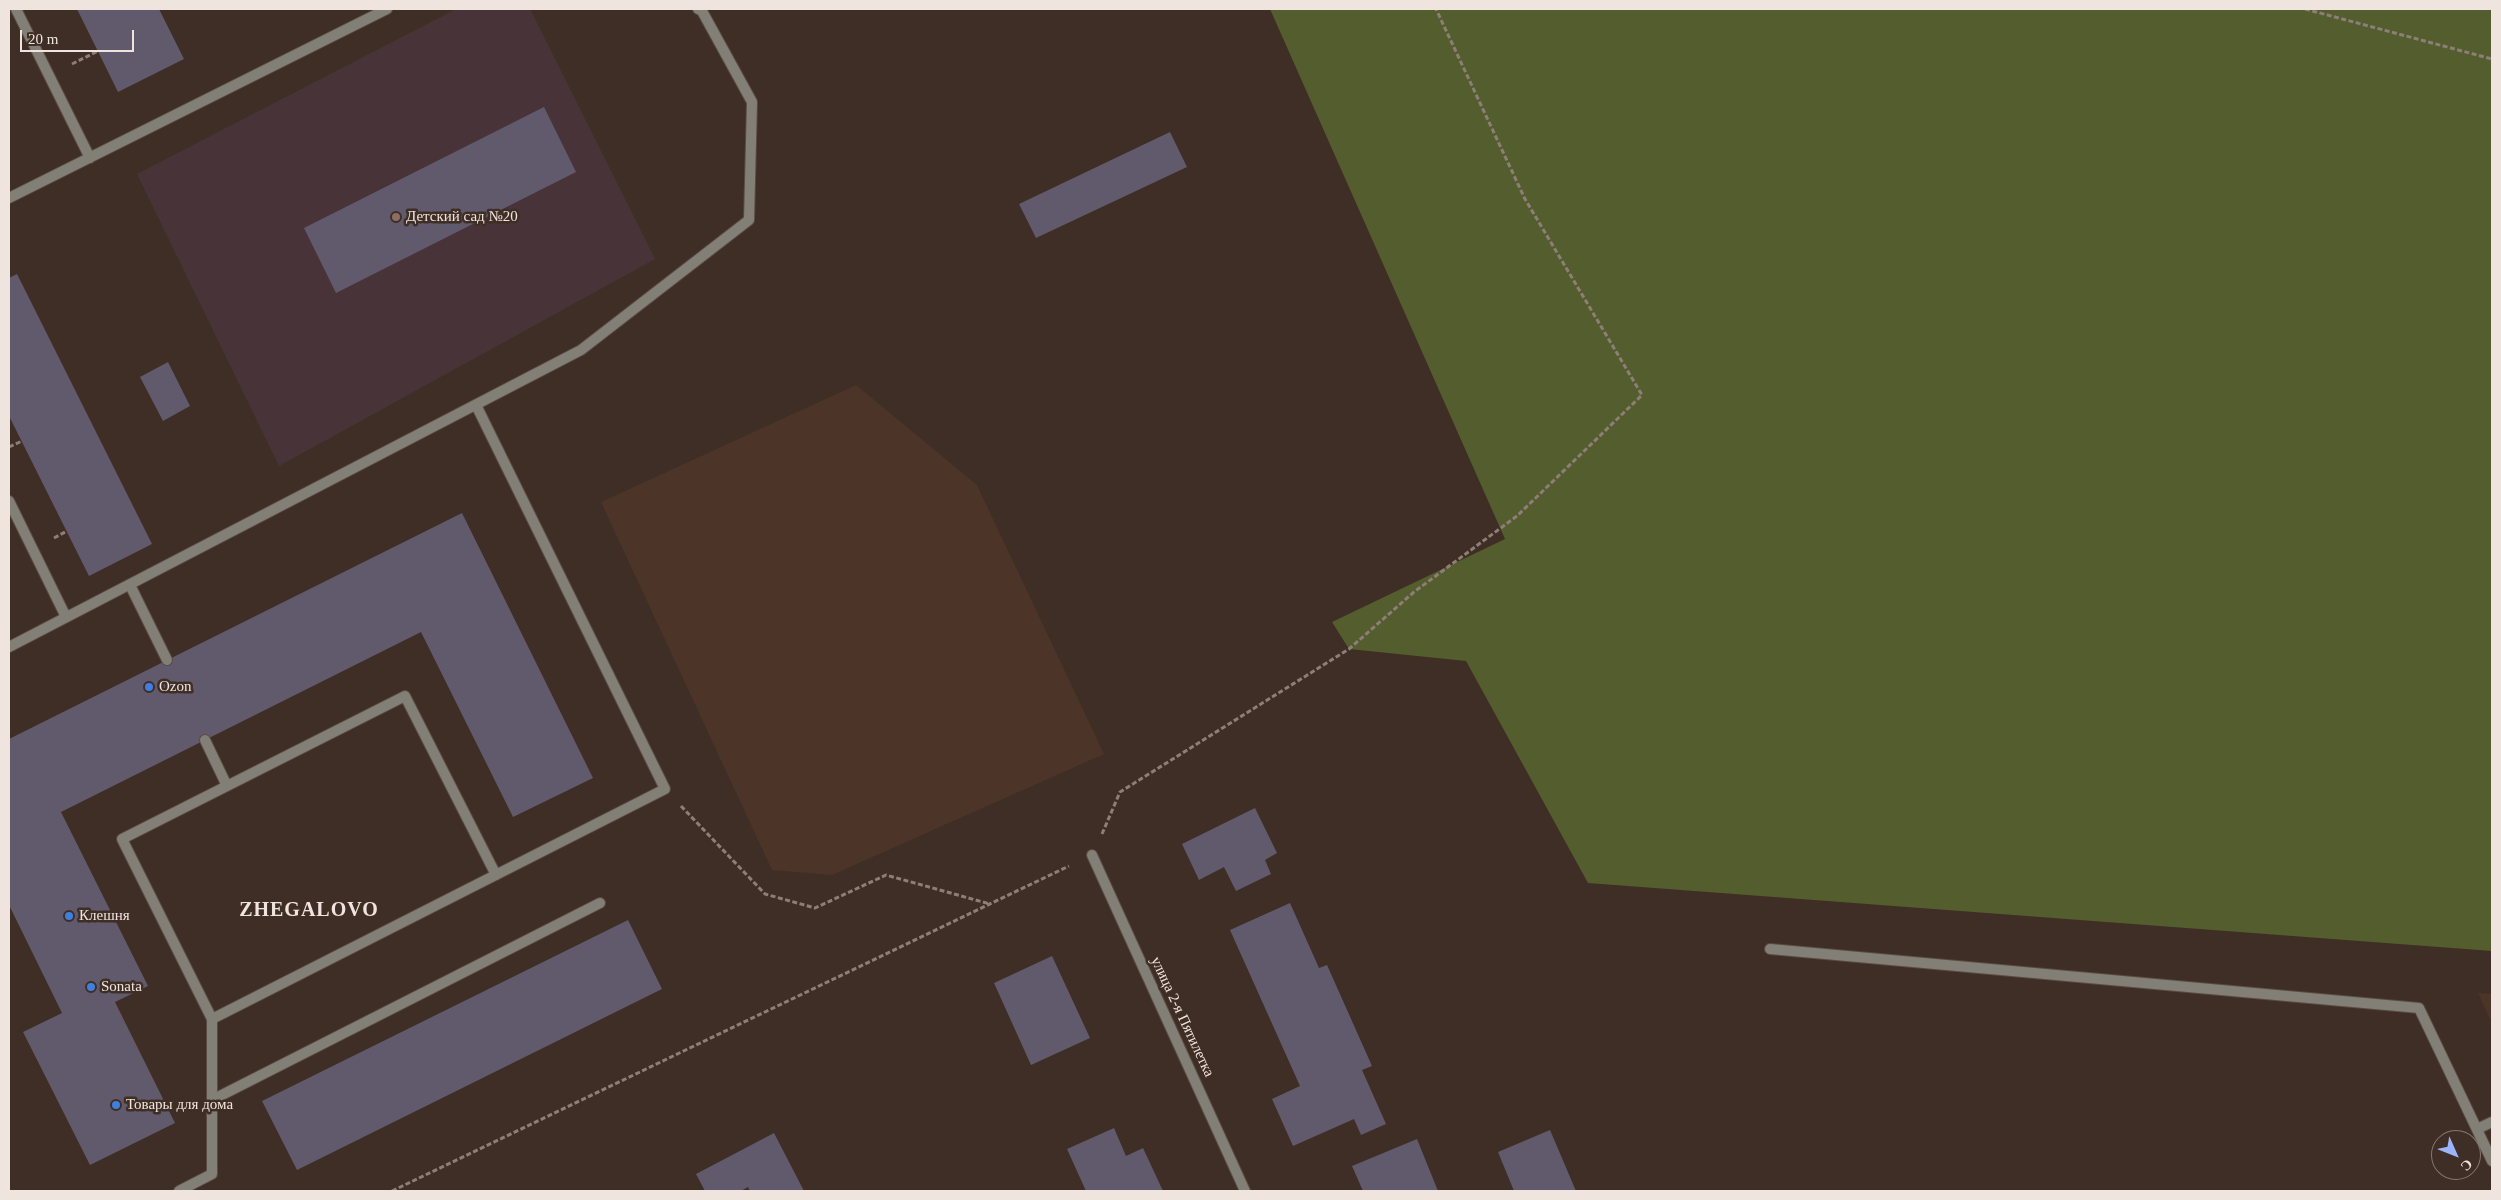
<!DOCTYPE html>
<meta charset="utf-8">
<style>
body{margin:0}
#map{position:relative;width:2501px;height:1200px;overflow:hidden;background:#3f2e25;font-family:Georgia,serif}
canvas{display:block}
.frame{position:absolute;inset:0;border:10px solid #f0e4de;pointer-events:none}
.north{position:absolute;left:2431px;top:1130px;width:50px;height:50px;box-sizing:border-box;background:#3f2e25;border:1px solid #86776f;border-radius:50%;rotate:134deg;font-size:14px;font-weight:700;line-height:20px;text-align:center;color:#f0e4de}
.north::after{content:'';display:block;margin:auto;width:18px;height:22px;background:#9bb4fd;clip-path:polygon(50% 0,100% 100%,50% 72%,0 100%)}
.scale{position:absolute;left:20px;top:30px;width:114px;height:22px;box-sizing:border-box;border:2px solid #f0e4de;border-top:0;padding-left:6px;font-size:15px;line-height:18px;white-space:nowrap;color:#f0e4de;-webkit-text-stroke:4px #3f2e25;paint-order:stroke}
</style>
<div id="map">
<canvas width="2501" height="1200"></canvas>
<div class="frame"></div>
<div class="north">С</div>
<div class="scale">20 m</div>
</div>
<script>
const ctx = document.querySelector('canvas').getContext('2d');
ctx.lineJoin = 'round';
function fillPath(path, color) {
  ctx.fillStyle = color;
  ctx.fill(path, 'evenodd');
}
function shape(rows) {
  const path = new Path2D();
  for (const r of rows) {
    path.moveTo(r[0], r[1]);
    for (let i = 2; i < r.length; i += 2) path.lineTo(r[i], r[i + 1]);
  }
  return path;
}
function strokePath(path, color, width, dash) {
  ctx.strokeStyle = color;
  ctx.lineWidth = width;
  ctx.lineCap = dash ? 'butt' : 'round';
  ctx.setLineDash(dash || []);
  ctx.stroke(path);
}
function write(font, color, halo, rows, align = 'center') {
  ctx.font = font + ' Georgia,serif';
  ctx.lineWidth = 5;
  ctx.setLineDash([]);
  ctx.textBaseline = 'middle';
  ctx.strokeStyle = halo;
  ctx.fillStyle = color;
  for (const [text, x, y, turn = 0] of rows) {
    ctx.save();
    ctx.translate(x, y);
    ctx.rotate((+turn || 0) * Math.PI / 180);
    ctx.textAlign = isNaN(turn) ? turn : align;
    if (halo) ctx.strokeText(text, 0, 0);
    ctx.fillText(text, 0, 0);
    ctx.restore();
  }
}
fillPath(shape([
 [856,385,977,485,1104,754,832,875,772,870,601,502],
 [2478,993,2492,994,2492,1023]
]), '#4c3428');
fillPath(shape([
 [456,9,530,9,655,259,279,466,137,174]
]), '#483438');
fillPath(shape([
 [1270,9,2492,9,2492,951,1588,883,1466,661,1349,649,1332,622,1505,539]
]), '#545d2d');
fillPath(shape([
 [77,9,159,9,184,59,118,92],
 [544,107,576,172,336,293,304,228],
 [1170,132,1187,167,1036,238,1019,204],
 [17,274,152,544,89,576,9,416,9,278],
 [168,362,190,406,163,421,140,377],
 [462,513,593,778,513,817,421,632,61,812,148,986,115,1002,175,1123,90,1165,23,1032,62,1013,9,905,9,739],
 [1255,808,1277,853,1265,860,1271,874,1236,891,1224,867,1199,880,1182,844],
 [1290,903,1319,968,1327,965,1372,1066,1362,1070,1386,1124,1361,1135,1354,1119,1293,1146,1272,1099,1300,1086,1230,930],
 [628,920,662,989,297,1170,262,1101],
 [1052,956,1090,1038,1031,1065,994,983],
 [1114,1128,1126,1156,1143,1148,1163,1191,1086,1191,1067,1149],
 [1550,1130,1576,1191,1514,1191,1498,1152],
 [774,1133,804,1191,750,1191,748,1187,741,1191,705,1191,696,1174],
 [1417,1139,1438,1191,1363,1191,1352,1166]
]), '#605a6c');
const service = shape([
 [16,9,90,158],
 [9,198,387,9],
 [9,501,66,617],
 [130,585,167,660],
 [9,647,581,350,749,220,752,102,702,11,698,9],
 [205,740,227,786],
 [1770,949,2419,1008,2492,1161],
 [212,1019,665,789,476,405],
 [212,1100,600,903],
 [2477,1129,2492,1122],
 [179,1191,212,1174,212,1019,122,839,405,696,496,875]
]);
const minor = shape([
 [1092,855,1245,1191]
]);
strokePath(service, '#5b4b43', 12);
strokePath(minor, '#5b4b43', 12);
strokePath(shape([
 [2305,9,2492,59],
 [72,64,98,51],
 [9,447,22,441],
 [54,538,67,531],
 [681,806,765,894,815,908,886,875,990,904],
 [1102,834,1120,792,1349,649,1414,592,1517,516,1642,395,1525,199,1436,9],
 [392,1191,1069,866]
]), '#8d7f77', 3, [5, 2.5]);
strokePath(service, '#827f76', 10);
strokePath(minor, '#827f76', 10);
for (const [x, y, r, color] of [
 [396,217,5,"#8d6e63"],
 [149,687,5,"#3f7fe0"],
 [69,916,5,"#3f7fe0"],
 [91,987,5,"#3f7fe0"],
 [116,1105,5,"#3f7fe0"]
]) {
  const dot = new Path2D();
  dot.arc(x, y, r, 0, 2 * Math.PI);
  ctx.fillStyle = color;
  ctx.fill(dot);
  strokePath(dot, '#3f2e25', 2);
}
write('15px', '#f0e4de', '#3f2e25', [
 ["Детский сад №20",406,217],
 ["Ozon",159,687],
 ["Клешня",79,916],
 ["Sonata",101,987],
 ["Товары для дома",126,1105]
], 'left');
write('15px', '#f0e4de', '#3f2e25', [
 ["улица 2-я Пятилетка",1182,1017,65]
]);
ctx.letterSpacing = '1px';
write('bold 20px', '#f0e4de', '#3f2e25', [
 ["ZHEGALOVO",309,911]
]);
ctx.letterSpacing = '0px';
</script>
